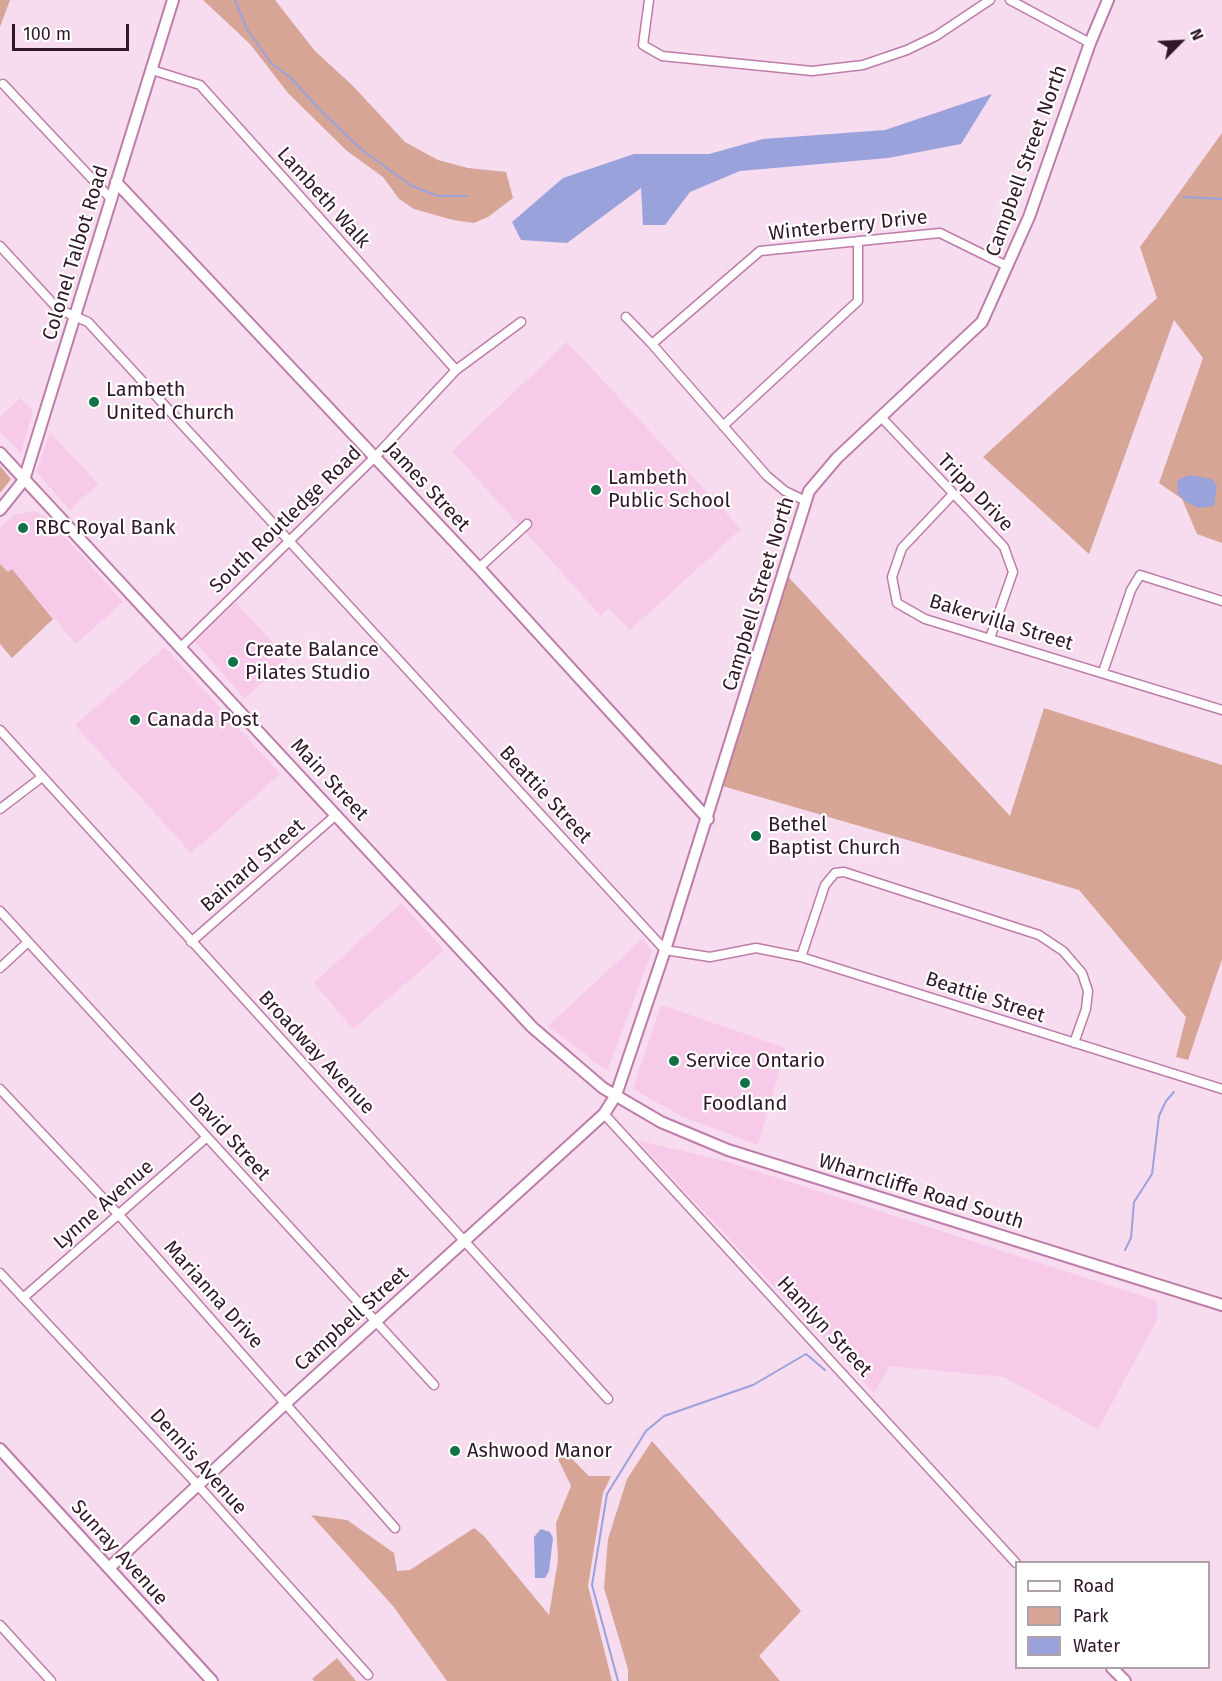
<!DOCTYPE html>
<style>
body{margin:0}
#map{position:relative;width:1222px;height:1681px;overflow:hidden;background:#f7dbee;font-family:"Fira Sans",sans-serif}
canvas{display:block}
.legend{position:absolute;left:1015px;top:1561px;width:195px;height:108px;box-sizing:border-box;background:#fff;border:2px solid #ada2a9;margin:0;padding:8px 10px;list-style:none;font-size:18px;color:#311729}
.legend li{display:flex;align-items:center;gap:12px;height:30px}
.legend b{width:30px;border:2px solid #ada2a9}
.north{position:absolute;left:1150px;top:12px;width:60px;height:60px;-webkit-text-stroke:4px #fff;paint-order:stroke;rotate:66deg;font-size:16px;font-weight:700;line-height:24px;text-align:center;color:#311729}
.north::after{content:'';display:block;margin:auto;width:21px;height:27px;background:#311729;clip-path:polygon(50% 0,100% 100%,50% 72%,0 100%)}
.scale{position:absolute;left:12px;top:24px;width:117px;height:27px;box-sizing:border-box;border:3px solid #311729;border-top:0;padding-left:8px;font-size:18px;line-height:21px;white-space:nowrap;color:#311729;-webkit-text-stroke:4px #fff;paint-order:stroke}
</style>
<div id="map">
<canvas width="1222" height="1681"></canvas>
<ul class="legend">
<li><b style="height:8px;background:#fff"></b>Road</li>
<li><b style="height:16px;background:#d6a596"></b>Park</li>
<li><b style="height:16px;background:#9aa2dc"></b>Water</li>
</ul>
<div class="north">N</div>
<div class="scale">100 m</div>
</div>
<script>
const ctx = document.querySelector('canvas').getContext('2d');
ctx.lineJoin = 'round';
function fillPath(path, color) {
  ctx.fillStyle = color;
  ctx.fill(path, 'evenodd');
}
function shape(rows) {
  const path = new Path2D();
  for (const r of rows) {
    path.moveTo(r[0], r[1]);
    for (let i = 2; i < r.length; i += 2) path.lineTo(r[i], r[i + 1]);
  }
  return path;
}
function strokePath(path, color, width, dash) {
  ctx.strokeStyle = color;
  ctx.lineWidth = width;
  ctx.lineCap = dash ? 'butt' : 'round';
  ctx.setLineDash(dash || []);
  ctx.stroke(path);
}
function write(font, color, halo, rows, align = 'center') {
  ctx.font = font + ' "Fira Sans",sans-serif';
  ctx.lineWidth = 4.5;
  ctx.setLineDash([]);
  ctx.textBaseline = 'middle';
  ctx.strokeStyle = halo;
  ctx.fillStyle = color;
  for (const [text, x, y, turn = 0] of rows) {
    ctx.save();
    ctx.translate(x, y);
    ctx.rotate((+turn || 0) * Math.PI / 180);
    ctx.textAlign = isNaN(turn) ? turn : align;
    if (halo) ctx.strokeText(text, 0, 0);
    ctx.fillText(text, 0, 0);
    ctx.restore();
  }
}
fillPath(shape([
 [567,342,741,529,630,630,609,608,601,616,452,451],
 [20,398,33,411,21,453,0,432,0,417],
 [50,432,98,484,70,510,36,472],
 [35,511,50,520,123,602,76,644,12,569,8,573,0,564,0,527,14,515],
 [236,603,288,659,245,699,195,642],
 [165,647,280,774,191,853,75,725],
 [401,903,444,950,353,1029,314,983],
 [642,939,652,951,607,1071,548,1026],
 [661,1005,786,1048,758,1145,681,1116,633,1089],
 [637,1140,728,1162,1157,1301,1157,1320,1098,1429,1004,1377,890,1366,874,1393]
]), '#f8cae9');
fillPath(shape([
 [0,0,10,0,0,27],
 [203,0,275,0,315,51,353,86,405,142,438,160,468,168,506,172,513,198,488,217,474,223,453,220,414,209,399,199,383,177,347,151,288,93,250,44],
 [1222,133,1222,543,1197,534,1182,499,1159,483,1203,358,1174,320,1089,554,983,457,1157,298,1140,247],
 [0,466,11,479,0,493],
 [0,564,8,572,12,569,53,619,12,658,0,644],
 [782,570,1010,816,1044,708,1222,765,1222,959,1188,1060,1176,1057,1186,1017,1079,890,712,783],
 [652,1441,801,1611,759,1656,780,1681,628,1681,628,1669,604,1588,608,1539,627,1479],
 [566,1453,589,1476,611,1476,603,1493,588,1586,612,1681,447,1681,393,1606,311,1515,347,1520,394,1553,397,1571,410,1570,474,1528,484,1536,549,1615,558,1560,556,1523,571,1486,558,1459],
 [337,1658,356,1681,314,1681,312,1679]
]), '#d6a596');
fillPath(shape([
 [992,94,961,144,888,158,740,171,690,192,665,225,643,225,641,188,567,243,521,240,512,222,563,178,634,154,709,154,763,139,885,130],
 [1189,475,1212,479,1217,486,1214,506,1199,508,1186,502,1177,493,1178,480],
 [541,1529,550,1532,553,1538,549,1571,545,1578,535,1578,534,1537]
]), '#9aa2dc');
strokePath(shape([
 [235,0,247,29,271,63,291,78,321,111,362,150,412,186,438,196,467,196],
 [1183,197,1222,199],
 [1125,1250,1131,1238,1134,1202,1152,1174,1159,1116,1166,1101,1174,1092],
 [618,1681,592,1585,607,1494,646,1431,664,1416,753,1385,806,1354,825,1370]
]), '#9aa2dc', 2);
const street = shape([
 [649,0,643,45,662,56,812,71,863,65,907,50,936,36,990,0],
 [1010,0,1090,43],
 [152,70,200,85,456,370],
 [3,84,111,199],
 [0,246,58,309,88,322,665,950,710,957,756,948,801,957,1222,1089],
 [626,317,652,344],
 [881,417,1004,547,1013,572,990,638],
 [723,426,858,301,858,241],
 [953,494,902,548,892,577,897,603,925,619,1222,710],
 [806,501,785,491,767,476,652,344,760,251,940,233,1007,266],
 [479,568,527,524],
 [181,647,374,458,456,370,521,322],
 [1103,672,1131,590,1140,575,1222,601],
 [0,730,608,1399],
 [0,809,42,777],
 [0,911,434,1385],
 [191,942,336,815],
 [801,957,825,885,835,873,844,872,1039,935,1063,951,1082,973,1088,991,1086,1009,1074,1043],
 [0,968,28,942],
 [0,1089,119,1215,395,1528],
 [604,1114,1016,1563],
 [0,1273,194,1481,368,1675],
 [23,1298,207,1137],
 [0,1625,51,1681]
]);
const secondary = shape([
 [116,182,479,568,708,819],
 [0,453,532,1027,603,1088,661,1122,728,1150,1222,1305],
 [0,510,24,480,173,0],
 [0,1449,212,1681],
 [109,1568,286,1403,604,1114,616,1095,665,950,809,491,837,458,982,322,1029,217,1090,43,1108,0],
 [1112,1668,1125,1681]
]);
strokePath(street, '#bd7ca9', 11);
strokePath(secondary, '#bd7ca9', 14);
strokePath(street, '#fff', 8);
strokePath(secondary, '#fff', 10);
for (const [x, y, r, color] of [
 [94,402,6,"#117248"],
 [596,490,6,"#117248"],
 [23,528,6,"#117248"],
 [233,662,6,"#117248"],
 [135,720,6,"#117248"],
 [756,836,6,"#117248"],
 [674,1061,6,"#117248"],
 [745,1083,6,"#117248"],
 [455,1451,6,"#117248"]
]) {
  const dot = new Path2D();
  dot.arc(x, y, r, 0, 2 * Math.PI);
  ctx.fillStyle = color;
  ctx.fill(dot);
  strokePath(dot, '#fff', 2);
}
write('20px', '#311729', '#fff', [
 ["Campbell Street North",1027,161,-70],
 ["Lambeth Walk",323,198,48],
 ["Winterberry Drive",848,226,-6],
 ["Colonel Talbot Road",76,253,-73],
 ["James Street",427,487,47],
 ["Tripp Drive",975,493,46],
 ["South Routledge Road",286,520,-44],
 ["Campbell Street North",759,594,-73],
 ["Bakervilla Street",1001,623,17],
 ["Main Street",329,780,47],
 ["Beattie Street",545,795,47],
 ["Bainard Street",253,866,-41],
 ["Beattie Street",985,998,18],
 ["Broadway Avenue",316,1053,47],
 ["David Street",229,1137,48],
 ["Wharncliffe Road South",921,1192,17],
 ["Lynne Avenue",104,1205,-41],
 ["Marianna Drive",213,1295,48],
 ["Campbell Street",352,1319,-42],
 ["Hamlyn Street",824,1327,47],
 ["Dennis Avenue",198,1462,48],
 ["Sunray Avenue",119,1553,48]
]);
write('20px', '#311729', '#fff', [
 ["Lambeth",106,390],
 ["United Church",106,413],
 ["Lambeth",608,478],
 ["Public School",608,501],
 ["RBC Royal Bank",35,528],
 ["Create Balance",245,650],
 ["Pilates Studio",245,673],
 ["Canada Post",147,720],
 ["Bethel",768,825],
 ["Baptist Church",768,848],
 ["Service Ontario",686,1061],
 ["Foodland",745,1104,"center"],
 ["Ashwood Manor",467,1451]
], 'left');
</script>
